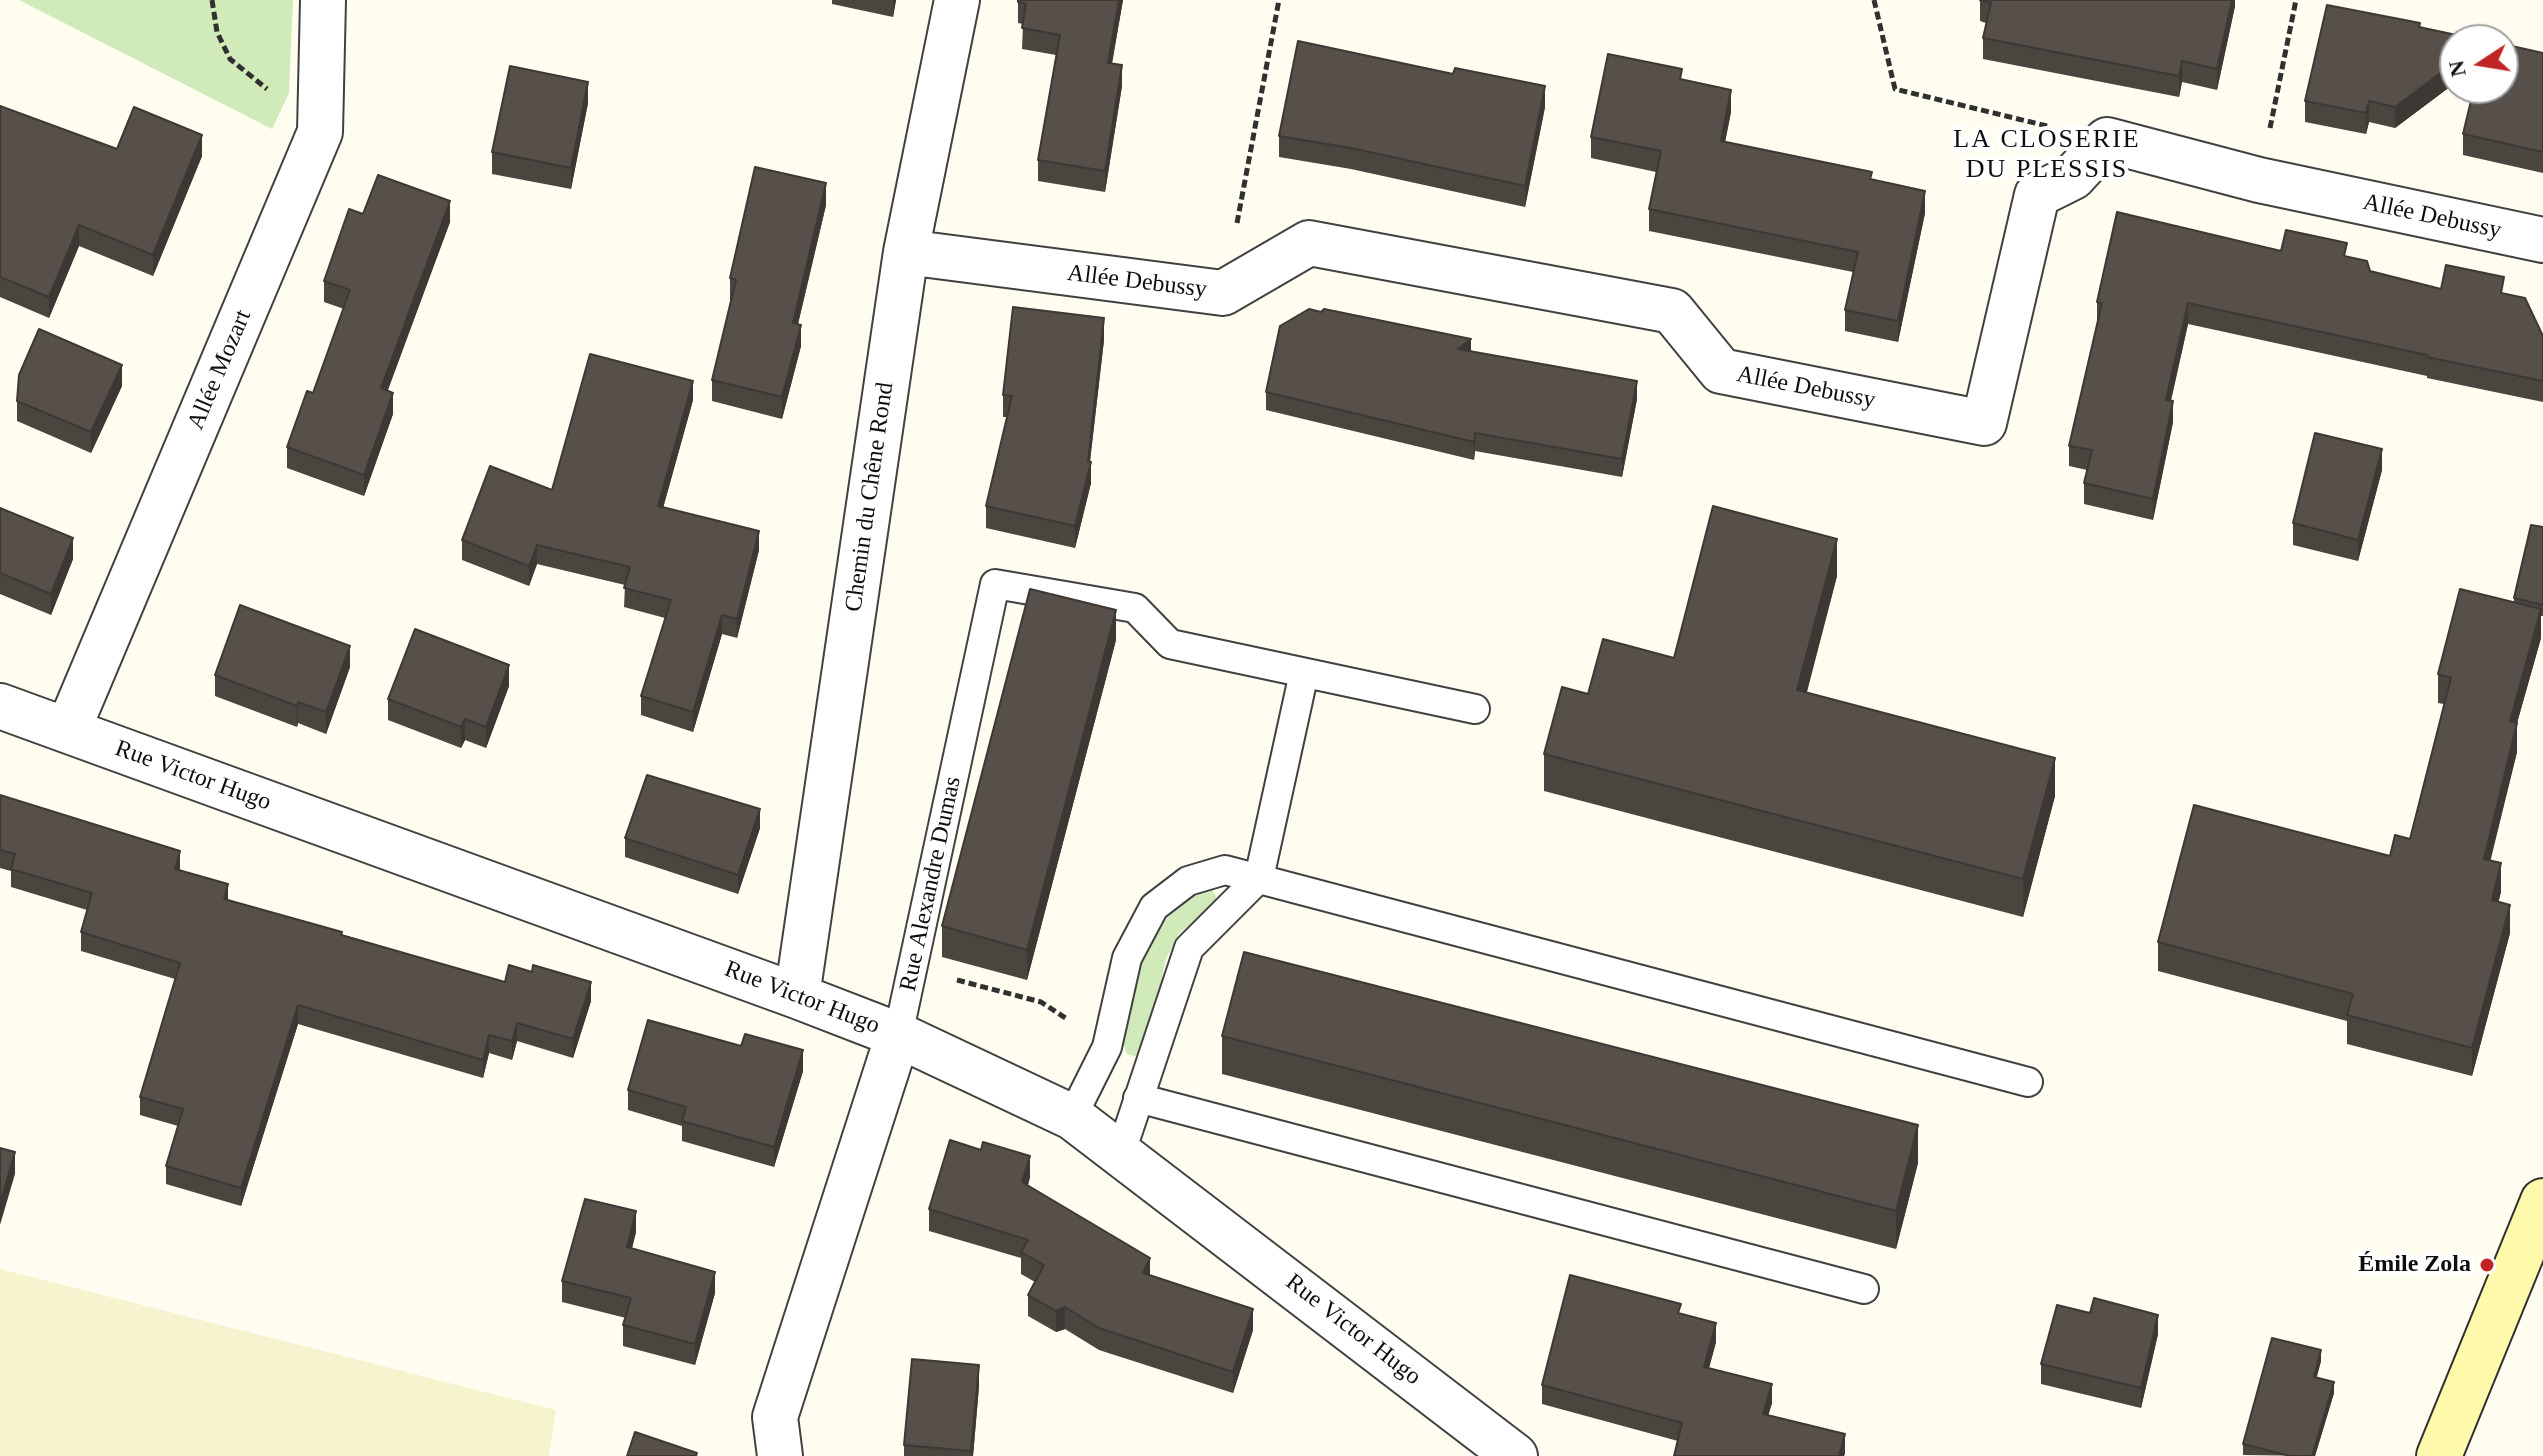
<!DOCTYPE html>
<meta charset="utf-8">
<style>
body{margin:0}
#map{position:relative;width:2543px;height:1456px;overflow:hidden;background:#fffdf0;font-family:"Times New Roman",serif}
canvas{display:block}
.north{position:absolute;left:2439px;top:24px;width:80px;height:80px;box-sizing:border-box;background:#fff;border:2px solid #9f9f9f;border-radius:50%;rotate:258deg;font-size:22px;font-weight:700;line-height:32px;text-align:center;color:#0e0e0e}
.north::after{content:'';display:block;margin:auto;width:28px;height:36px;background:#c12424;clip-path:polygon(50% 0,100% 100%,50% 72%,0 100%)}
</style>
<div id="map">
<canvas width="2543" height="1456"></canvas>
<div class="north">N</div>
</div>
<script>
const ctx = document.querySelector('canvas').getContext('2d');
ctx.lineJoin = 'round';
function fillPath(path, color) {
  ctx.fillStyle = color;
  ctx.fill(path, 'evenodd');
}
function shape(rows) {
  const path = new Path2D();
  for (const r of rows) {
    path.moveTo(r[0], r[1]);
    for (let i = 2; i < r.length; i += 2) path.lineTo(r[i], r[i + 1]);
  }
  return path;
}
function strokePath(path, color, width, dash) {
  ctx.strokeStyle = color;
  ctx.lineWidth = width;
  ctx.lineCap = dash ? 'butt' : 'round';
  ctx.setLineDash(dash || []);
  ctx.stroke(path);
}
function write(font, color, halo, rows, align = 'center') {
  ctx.font = font + ' "Times New Roman",serif';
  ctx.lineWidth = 8;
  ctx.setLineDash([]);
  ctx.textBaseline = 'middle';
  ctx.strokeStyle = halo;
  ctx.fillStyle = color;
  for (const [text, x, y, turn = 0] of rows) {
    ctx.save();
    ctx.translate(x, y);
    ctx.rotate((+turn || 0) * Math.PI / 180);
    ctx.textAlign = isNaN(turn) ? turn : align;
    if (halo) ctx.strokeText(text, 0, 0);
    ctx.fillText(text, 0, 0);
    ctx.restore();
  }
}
fillPath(shape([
 [0,1269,556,1410,549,1456,0,1456]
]), '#f5f4cf');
fillPath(shape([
 [19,0,293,0,289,93,272,129],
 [1199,889,1211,889,1216,896,1215,905,1179,933,1166,959,1146,1049,1141,1055,1134,1056,1127,1054,1122,1040,1142,959,1159,927,1175,909]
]), '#d0eab9');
const lane = shape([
 [898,1035,995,584,1135,608,1170,644,1475,709],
 [1138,1098,1864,1289],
 [1072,1117,1107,1047,1127,958,1154,907,1188,881,1225,870,2028,1082],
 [1121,1152,1189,948,1259,878,1304,673]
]);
const street = shape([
 [906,252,1223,293,1309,243,1672,311,1721,371,1984,423,2037,195,2073,177,2107,140,2259,180,2543,240],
 [0,706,797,996,898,1035,1072,1117,1515,1456],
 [68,730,320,132,323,0],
 [797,996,906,252,957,0],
 [780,1456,775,1417,898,1035]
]);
const secondary = shape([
 [2439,1456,2543,1201]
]);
strokePath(lane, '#414141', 32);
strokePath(street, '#414141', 48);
strokePath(secondary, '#303030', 48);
strokePath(shape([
 [212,0,217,32,230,59,267,89],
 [1874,0,1895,89,2047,126],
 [2270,128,2296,0],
 [1237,223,1279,0],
 [957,980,1041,1002,1067,1019]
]), '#303030', 5, [8, 4]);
strokePath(lane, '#fff', 28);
strokePath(street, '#fff', 44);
strokePath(secondary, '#fffaab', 44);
fillPath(shape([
 [832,0,896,0,893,17,832,4],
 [1018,0,1123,0,1112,64,1122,86,1105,192,1038,181,1038,160,1056,55,1022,49,1023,24,1018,23],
 [1980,0,2235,0,2235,6,2217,90,2182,82,2179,97,1983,59,1983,38,1986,23,1980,21],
 [2420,27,2455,40,2455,83,2395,128,2369,122,2366,134,2305,122,2305,101],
 [2543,53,2543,173,2463,155,2463,134],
 [1682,79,1731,112,1725,142,1872,180,1925,213,1898,342,1845,331,1845,310,1853,272,1649,231,1649,209,1656,172,1591,158,1591,137],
 [588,103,571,189,492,174,492,152],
 [0,106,117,149,202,156,153,276,79,246,49,318,0,297],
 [1545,107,1525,207,1351,169,1279,157,1279,136],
 [826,205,798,324,801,346,782,419,712,401,712,380,731,300,730,300,730,278],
 [363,214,450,222,387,391,393,414,364,496,287,468,287,447,313,393,344,309,324,302,324,281],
 [2281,251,2347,257,2370,271,2441,289,2504,293,2543,336,2543,402,2427,378,2427,376,2188,324,2171,401,2173,422,2153,520,2084,504,2084,483,2087,470,2069,466,2069,446,2097,323,2097,302],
 [1104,340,1090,462,1091,483,1075,548,986,528,986,506,1007,417,1003,417,1003,395],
 [1471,351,1637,399,1622,477,1475,451,1474,460,1266,410,1266,392],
 [122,386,91,453,17,421,17,401],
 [693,400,663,508,759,550,737,638,722,634,693,732,641,715,641,696,665,618,624,607,625,585,537,564,529,586,462,560,462,540,552,490],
 [2382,470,2358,561,2293,545,2293,523],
 [0,508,73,559,51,615,0,594],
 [2543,527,2543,616,2541,616,2541,638,2517,723,2517,752,2490,860,2501,892,2498,902,2510,933,2472,1076,2347,1044,2347,1021,2158,971,2158,942,2390,856,2410,839,2444,704,2438,703,2438,674,2514,603,2514,598],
 [1837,576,1807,692,2055,796,2023,917,1544,791,1544,754,1588,694,1674,658],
 [1116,640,1027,980,942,957,942,926],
 [350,667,326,734,298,723,297,727,215,696,215,675],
 [509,686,486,748,465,740,461,748,388,720,388,699],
 [0,795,180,870,228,901,505,982,591,1001,573,1058,517,1041,512,1060,489,1053,483,1078,298,1024,241,1206,166,1184,166,1166,178,1126,140,1115,140,1097,175,979,81,951,81,932,87,910,11,887,11,871,0,868],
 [760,828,738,894,625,857,625,838],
 [1222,1036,1918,1163,1896,1249,1222,1074],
 [803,1071,774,1167,682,1141,682,1126,628,1110,628,1090],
 [1030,1177,1028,1186,1150,1275,1253,1330,1233,1393,1099,1350,1065,1329,1056,1332,1028,1316,1028,1295,1035,1282,1021,1274,1021,1258,929,1231,929,1209],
 [636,1232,632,1248,715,1293,695,1365,623,1346,623,1325,626,1318,562,1302,562,1281],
 [2090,1313,2158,1334,2141,1408,2041,1384,2041,1364],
 [1681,1314,1716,1342,1709,1368,1772,1403,1768,1415,1845,1454,1678,1441,1542,1404,1542,1385],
 [2321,1361,2316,1378,2334,1393,2315,1456,2243,1455,2243,1444],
 [979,1386,973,1456,904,1456,904,1445]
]), '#4b4540');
fillPath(shape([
 [893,0,896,0,893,17],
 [1119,0,1123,0,1108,84,1108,63],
 [2232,0,2235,0,2235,6,2217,90,2217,69],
 [2182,61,2182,82,2179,97,2179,76],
 [2455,62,2455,83,2395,128,2395,107],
 [1122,65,1122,86,1105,192,1105,171],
 [588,82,588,103,571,189,571,168],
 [1545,86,1545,107,1525,207,1525,186],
 [1731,90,1731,112,1721,162,1721,141],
 [2369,101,2369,122,2366,134,2366,113],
 [202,135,202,156,153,276,153,255],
 [826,183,826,205,793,345,793,323],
 [1925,191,1925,213,1898,342,1898,321],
 [450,201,450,222,381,409,381,388],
 [79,225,79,246,49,318,49,297],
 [2188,303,2188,324,2166,421,2166,400],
 [1104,318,1104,340,1089,468,1091,462,1091,483,1075,548,1075,526,1088,461],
 [801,325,801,346,782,419,782,397],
 [1471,339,1471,357,1458,349],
 [122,365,122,386,91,453,91,432],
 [693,381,693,400,658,526,658,506],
 [1637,381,1637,399,1622,477,1622,459],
 [393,393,393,414,364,496,364,475],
 [2173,401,2173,422,2153,520,2153,499],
 [1475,433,1475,451,1474,460,1474,442],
 [2382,449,2382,470,2358,561,2358,540],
 [759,531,759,550,737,638,737,619],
 [73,538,73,559,51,615,51,594],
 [1837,539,1837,576,1797,728,1797,690],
 [537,545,537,564,529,586,529,566],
 [2541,609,2541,638,2517,723,2517,752,2484,887,2484,859,2510,721],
 [1116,610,1116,640,1027,980,1027,950],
 [722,615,722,634,693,732,693,712],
 [350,646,350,667,326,734,326,712],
 [509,665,509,686,486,748,486,727],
 [298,702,298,723,297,727,297,706],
 [465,719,465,740,461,748,461,727],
 [2055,758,2055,796,2023,917,2023,879],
 [760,809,760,828,738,894,738,875],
 [180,851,180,869,175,887,175,869],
 [2501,863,2501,892,2492,928,2492,900],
 [228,884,228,903,224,899],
 [2510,905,2510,933,2472,1076,2472,1048],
 [591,982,591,1001,573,1058,573,1039],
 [298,1005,298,1024,241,1206,241,1188],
 [517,1023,517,1041,512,1060,512,1041],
 [489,1035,489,1053,483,1078,483,1060],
 [803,1050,803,1071,774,1167,774,1147],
 [1918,1125,1918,1163,1896,1249,1896,1211],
 [15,1152,15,1174,0,1225,0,1204],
 [1030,1156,1030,1177,1022,1204,1022,1182],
 [636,1211,636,1232,627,1268,627,1247],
 [1150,1258,1150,1279,1143,1273],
 [715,1272,715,1293,695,1365,695,1344],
 [1065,1307,1065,1329,1056,1332,1056,1311],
 [1253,1309,1253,1330,1233,1393,1233,1372],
 [2158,1315,2158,1334,2141,1408,2141,1388],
 [1716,1323,1716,1342,1704,1386,1704,1367],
 [2321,1350,2321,1361,2314,1388,2314,1377],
 [979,1365,979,1386,973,1456,971,1456],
 [2334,1382,2334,1393,2315,1456,2312,1456],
 [1772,1384,1772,1403,1763,1433,1763,1414],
 [1845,1434,1845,1454,1844,1456,1839,1456]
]), '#3d3834');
const building = shape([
 [1018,0,1119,0,1108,63,1122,65,1105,171,1038,160,1060,35,1022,28,1026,4,1018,2,1018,0],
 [1980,0,2232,0,2217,69,2182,61,2179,76,1983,38,1991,3,1980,0],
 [2327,5,2420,23,2419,27,2480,40,2455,40,2455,62,2395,107,2369,101,2366,113,2305,101,2327,5],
 [1298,41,1453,74,1455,68,1545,86,1525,186,1351,148,1279,136,1298,41],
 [2503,44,2543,53,2543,152,2463,134,2474,88,2503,88,2503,44],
 [1608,54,1682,69,1680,79,1731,90,1721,141,1872,172,1870,179,1925,191,1898,321,1845,310,1858,252,1649,209,1661,151,1591,137,1608,54],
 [510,66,588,82,571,168,492,152,510,66],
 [0,106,117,149,134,107,202,135,153,255,79,225,49,297,0,277,0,106],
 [755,167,826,183,793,323,801,325,782,397,712,380,736,280,730,278,755,167],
 [378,175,450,201,381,388,393,393,364,475,287,447,307,391,313,393,350,290,324,281,349,209,363,214,378,175],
 [2117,212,2281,251,2286,230,2347,243,2344,256,2367,261,2370,271,2441,289,2446,265,2504,277,2501,293,2525,298,2543,336,2543,381,2427,357,2427,355,2188,303,2166,400,2173,401,2153,499,2084,483,2092,450,2069,446,2102,303,2097,302,2117,212],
 [1013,307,1104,318,1088,461,1091,462,1075,526,986,506,1012,396,1003,395,1013,307],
 [1309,309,1321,312,1324,309,1471,339,1458,349,1637,381,1622,459,1475,433,1474,442,1266,392,1280,326,1309,309],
 [39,329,122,365,91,432,17,401,19,375,39,329],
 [590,354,693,381,658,506,759,531,737,619,722,615,693,712,641,696,671,600,624,588,630,567,537,545,529,566,462,540,490,466,552,490,590,354],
 [2315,433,2382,449,2358,540,2293,523,2315,433],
 [1713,506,1837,539,1797,690,2055,758,2023,879,1544,754,1562,687,1588,694,1603,639,1674,658,1713,506],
 [0,508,73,538,51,594,0,573,0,508],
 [2531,525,2543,527,2543,605,2514,598,2531,525],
 [1030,589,1116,610,1027,950,942,926,1030,589],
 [2460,589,2541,609,2510,721,2517,723,2484,859,2501,863,2492,900,2510,905,2472,1048,2347,1015,2353,994,2158,942,2194,805,2390,856,2395,835,2410,839,2451,678,2438,674,2460,589],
 [240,605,350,646,326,712,298,702,297,706,215,675,240,605],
 [415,629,509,665,486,727,465,719,461,727,388,699,415,629],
 [647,775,760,809,738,875,625,838,647,775],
 [0,795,180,851,175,869,228,884,224,899,342,932,341,935,505,982,509,965,532,972,533,965,591,982,573,1039,517,1023,512,1041,489,1035,483,1060,298,1005,241,1188,166,1166,183,1109,140,1097,180,963,81,932,92,893,11,869,15,854,0,850,0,795],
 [1244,952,1918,1125,1896,1211,1222,1036,1244,952],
 [648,1020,741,1046,745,1034,803,1050,774,1147,682,1121,686,1107,628,1090,648,1020],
 [950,1140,981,1150,983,1142,1030,1156,1022,1182,1150,1258,1143,1273,1253,1309,1233,1372,1099,1328,1065,1307,1056,1311,1028,1295,1044,1265,1021,1252,1028,1240,929,1209,950,1140],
 [0,1148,15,1152,0,1204,0,1148],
 [585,1199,636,1211,627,1247,715,1272,695,1344,623,1325,631,1298,562,1281,585,1199],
 [1570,1275,1681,1304,1678,1313,1716,1323,1704,1367,1772,1384,1763,1414,1845,1434,1839,1456,1674,1456,1682,1423,1542,1385,1570,1275],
 [2094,1298,2158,1315,2141,1388,2041,1364,2057,1305,2090,1313,2094,1298],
 [2272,1338,2321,1350,2314,1377,2334,1382,2312,1456,2290,1456,2243,1444,2272,1338],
 [912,1359,979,1365,971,1451,904,1445,912,1359],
 [635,1432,697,1453,696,1456,627,1456,635,1432]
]);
fillPath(building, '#57504a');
strokePath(building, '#3d3834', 2);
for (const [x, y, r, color] of [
 [2487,1265,8,"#c12424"]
]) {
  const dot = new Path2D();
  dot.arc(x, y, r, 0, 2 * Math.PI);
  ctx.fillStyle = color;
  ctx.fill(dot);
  strokePath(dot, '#fff', 3);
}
write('24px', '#0e0e0e', '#fff', [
 ["Allée Debussy",2432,217,12],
 ["Allée Debussy",1137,282,7],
 ["Allée Mozart",220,370,-67],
 ["Allée Debussy",1806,388,11],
 ["Chemin du Chêne Rond",870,497,-82],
 ["Rue Victor Hugo",193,776,20],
 ["Rue Alexandre Dumas",931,884,-78],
 ["Rue Victor Hugo",802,998,21],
 ["Rue Victor Hugo",1353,1330,38]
]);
write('bold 24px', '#0e0e0e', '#fff', [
 ["Émile Zola",2471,1265]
], 'right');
ctx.letterSpacing = '2px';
write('26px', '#0e0e0e', '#fff', [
 ["LA CLOSERIE",2047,140],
 ["DU PLESSIS",2047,170]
]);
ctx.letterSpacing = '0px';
</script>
